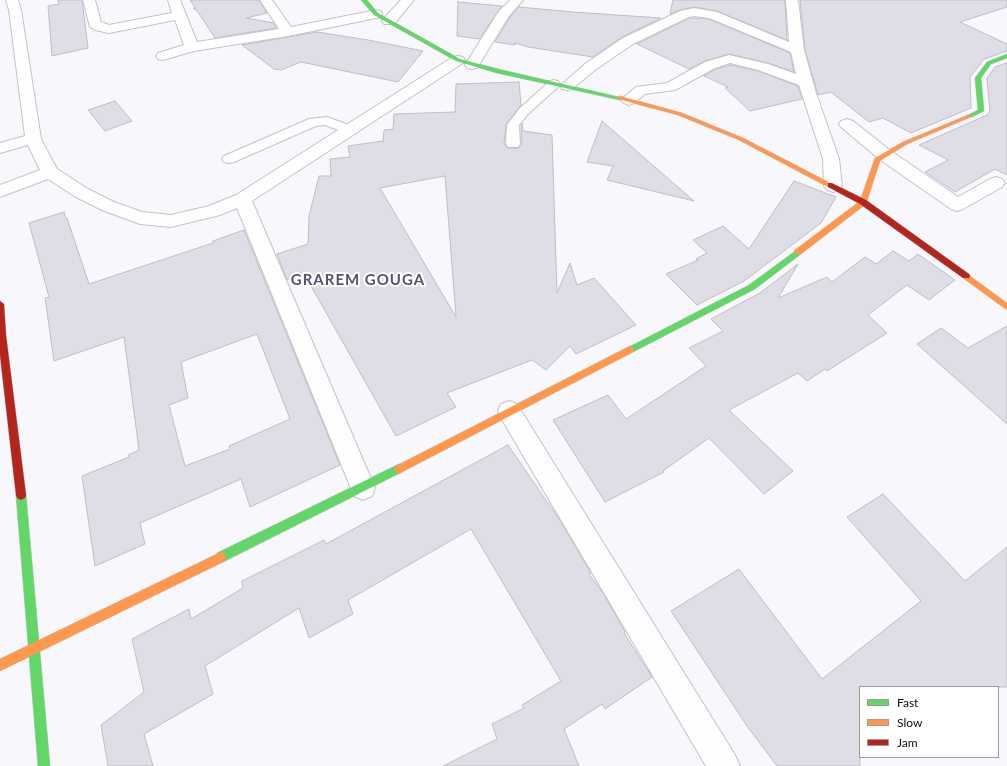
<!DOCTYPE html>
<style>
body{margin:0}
#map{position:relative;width:1007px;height:766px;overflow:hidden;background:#f8f7fc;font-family:Lato,sans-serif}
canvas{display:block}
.legend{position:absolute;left:859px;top:686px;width:140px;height:72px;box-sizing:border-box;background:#fff;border:1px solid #9e9da2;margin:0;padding:5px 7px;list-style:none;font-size:12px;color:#0d0b16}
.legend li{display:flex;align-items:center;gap:8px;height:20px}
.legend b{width:20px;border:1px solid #9e9da2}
</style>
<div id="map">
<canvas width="1007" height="766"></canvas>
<ul class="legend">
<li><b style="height:5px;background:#63d668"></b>Fast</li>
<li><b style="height:5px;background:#ff974d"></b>Slow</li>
<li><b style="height:5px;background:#b3261e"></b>Jam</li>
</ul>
</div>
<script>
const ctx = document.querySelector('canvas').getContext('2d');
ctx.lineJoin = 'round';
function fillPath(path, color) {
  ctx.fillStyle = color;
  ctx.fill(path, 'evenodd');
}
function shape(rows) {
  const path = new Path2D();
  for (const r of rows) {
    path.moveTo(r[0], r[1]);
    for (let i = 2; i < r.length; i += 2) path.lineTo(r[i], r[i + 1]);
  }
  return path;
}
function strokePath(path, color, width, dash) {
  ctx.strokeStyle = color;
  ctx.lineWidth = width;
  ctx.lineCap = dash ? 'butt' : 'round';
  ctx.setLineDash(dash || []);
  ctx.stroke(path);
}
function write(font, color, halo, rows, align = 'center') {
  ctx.font = font + ' Lato,sans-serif';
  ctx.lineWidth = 4;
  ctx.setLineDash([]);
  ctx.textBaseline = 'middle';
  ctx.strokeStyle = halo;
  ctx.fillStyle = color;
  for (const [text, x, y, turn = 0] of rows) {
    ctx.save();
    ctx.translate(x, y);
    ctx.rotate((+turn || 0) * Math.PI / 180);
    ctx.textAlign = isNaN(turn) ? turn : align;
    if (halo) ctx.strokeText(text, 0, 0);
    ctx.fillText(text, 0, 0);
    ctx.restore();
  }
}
const building = shape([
 [58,0,82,0,88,48,52,56,48,6,59,4,58,0],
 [190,0,259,0,267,13,246,18,274,23,276,28,215,38,198,12,193,8,196,9,190,0],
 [673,0,785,0,787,40,717,11,694,7,680,10,670,14,673,0],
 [800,0,1007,0,1007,7,960,22,1007,44,1007,51,984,59,970,77,971,108,911,133,883,118,869,122,831,92,818,95,805,50,800,0],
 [458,2,502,6,479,39,457,36,458,2],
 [519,7,573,12,661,18,622,37,593,57,528,47,515,43,515,45,495,42,510,17,519,7],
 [689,18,709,19,790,53,794,72,768,63,729,54,705,61,689,69,637,44,689,18],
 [317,32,368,40,423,51,398,82,301,62,281,70,274,69,242,45,317,32],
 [1007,63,1007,175,995,169,955,192,925,172,948,160,919,145,987,115,990,111,987,78,995,67,1007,63],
 [730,65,758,71,798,86,802,99,750,111,725,88,728,87,704,76,716,69,730,65],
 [519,82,521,105,506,124,504,144,508,148,519,148,522,144,521,126,522,123,523,131,552,135,557,293,570,263,577,285,594,278,636,325,576,354,570,346,546,370,532,360,447,393,456,407,396,436,303,272,287,280,277,254,308,244,309,216,319,176,331,176,330,159,350,157,348,146,383,141,384,130,393,129,394,114,455,112,456,84,519,82],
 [445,176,456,317,380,188,445,176],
 [115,101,132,121,105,131,88,110,115,101],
 [602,121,694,201,607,180,613,166,587,162,602,121],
 [794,181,836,197,821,223,744,281,697,305,666,274,698,260,696,259,707,253,693,240,723,226,749,249,794,181],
 [64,212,66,219,67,218,89,284,213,243,213,241,244,230,340,465,250,507,241,479,140,523,145,544,95,566,82,476,129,457,128,455,139,450,124,337,54,361,45,298,49,297,29,223,64,212],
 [257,334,290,419,229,446,230,449,185,466,169,405,188,398,181,362,257,334],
 [893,251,909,261,918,254,955,280,929,300,907,285,868,315,887,333,827,371,825,369,807,381,798,373,729,410,793,471,764,494,709,438,663,471,664,472,605,502,553,420,608,395,626,419,706,366,689,348,723,331,711,319,760,293,798,264,778,298,827,277,832,282,865,257,876,264,893,251],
 [1007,326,1007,424,917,344,941,328,968,348,1007,326],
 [508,445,561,522,591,573,589,574,603,593,625,632,624,633,652,677,605,709,602,704,564,729,579,766,443,766,497,739,492,724,524,708,522,705,561,681,471,529,348,600,353,614,309,638,299,608,205,666,213,694,144,734,153,766,108,766,101,725,144,692,132,639,189,609,191,619,243,588,242,581,324,540,326,544,508,445],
 [883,494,965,581,1007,547,1007,687,860,687,860,766,777,766,747,726,671,611,739,569,822,679,921,601,847,517,883,494]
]);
fillPath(building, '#dfdee6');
strokePath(building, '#bfbdc6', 1);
const lane = shape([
 [554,80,558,81,560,84,558,87,528,114,519,125,520,144,518,147,508,147,506,144,507,125,520,108,550,81,554,80],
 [327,117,354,127,355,130,354,133,349,134,325,125,316,126,234,162,229,163,224,162,222,159,224,156,309,119,327,117]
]);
const street = shape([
 [6,0,18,0,21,10,41,139,57,169,88,189,114,202,142,212,171,215,209,206,236,195,453,57,458,56,463,57,465,60,463,63,252,201,375,488,372,496,363,500,354,496,237,208,220,215,171,227,140,224,102,210,76,197,48,179,0,197,0,185,40,170,28,145,0,153,0,143,25,136,9,10,6,0],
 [83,0,95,0,101,22,109,25,172,13,168,0,180,0,197,42,279,29,260,0,272,0,291,27,376,10,381,11,382,14,381,17,376,18,288,36,194,51,163,60,158,59,156,56,158,53,184,45,175,20,109,33,95,30,90,27,83,0],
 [401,0,414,0,394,24,384,24,382,21,384,18,401,0],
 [510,0,523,0,509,16,477,68,472,69,467,68,465,65,499,11,510,0],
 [786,0,798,0,804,50,816,93,839,159,842,186,839,190,833,192,827,190,824,186,823,159,799,85,758,70,730,63,715,68,675,90,645,94,634,103,629,105,624,103,621,100,624,97,636,87,667,83,705,62,729,55,768,64,796,74,791,52,709,18,694,16,689,17,633,44,595,70,572,89,567,90,562,89,560,86,585,64,623,38,680,11,694,8,717,12,789,42,786,0],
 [847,119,853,121,891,151,958,197,990,179,996,177,1002,179,1005,183,1002,187,963,209,957,211,951,209,879,159,841,127,839,124,841,121,847,119],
 [509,401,517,404,735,755,740,766,706,766,501,418,498,411,501,404,509,401]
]);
const fast = shape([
 [361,0,367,0,378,13,460,59,498,69,623,98,620,100,497,73,456,61,374,15,361,0],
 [1007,54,1007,58,991,64,981,78,984,111,972,117,968,117,968,115,978,110,975,78,987,62,1007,54],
 [798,249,802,252,801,254,755,289,633,352,627,352,626,350,627,348,749,285,798,249],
 [399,464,402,466,404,469,402,472,225,561,221,562,217,561,216,557,217,553,399,464],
 [21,490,25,492,26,495,50,766,38,766,16,495,17,492,21,490]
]);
const slow = shape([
 [620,96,682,113,743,138,834,185,830,187,828,187,739,140,678,115,618,99,618,97,620,96],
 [968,115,973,116,907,144,880,161,866,204,801,254,795,254,794,252,795,250,860,201,875,158,903,142,968,115],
 [966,273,1007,303,1007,310,963,278,962,276,963,274,966,273],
 [630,346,633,348,634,350,633,352,402,472,399,474,396,472,394,469,396,466,630,346],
 [221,552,225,553,226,557,225,561,0,671,0,659,221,552]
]);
const jam = shape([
 [828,183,832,183,866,200,969,274,970,276,969,278,963,278,860,204,828,187,828,183],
 [0,301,4,304,6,335,26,495,25,498,21,500,17,498,16,495,0,355,0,301]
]);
strokePath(lane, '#c3c2ca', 2);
strokePath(street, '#c3c2ca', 2);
strokePath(fast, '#c3c2ca', 1);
strokePath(slow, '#c3c2ca', 1);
strokePath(jam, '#c3c2ca', 1);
fillPath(lane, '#fefeff');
fillPath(street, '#fefeff');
fillPath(fast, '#63d668');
fillPath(slow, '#ff974d');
fillPath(jam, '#b3261e');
ctx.letterSpacing = '1px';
write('bold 15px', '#56516e', '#fff', [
 ["GRAREM GOUGA",358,280]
]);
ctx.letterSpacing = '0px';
</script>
